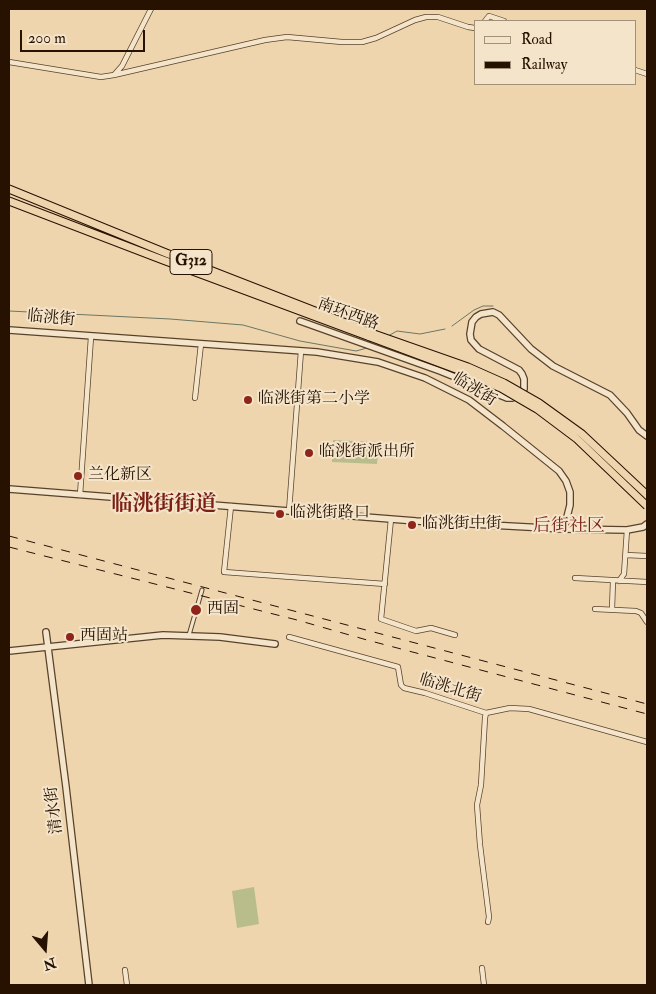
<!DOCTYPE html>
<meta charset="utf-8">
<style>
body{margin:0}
#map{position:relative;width:656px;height:994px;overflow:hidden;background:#eed5ae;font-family:"IM FELL Double Pica",serif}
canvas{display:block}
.frame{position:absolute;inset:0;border:10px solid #271100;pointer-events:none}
.legend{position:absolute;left:474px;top:20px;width:162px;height:65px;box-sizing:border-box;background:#f4e4ca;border:1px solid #a29079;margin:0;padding:6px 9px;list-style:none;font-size:15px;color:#271100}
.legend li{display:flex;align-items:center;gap:10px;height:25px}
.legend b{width:25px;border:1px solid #a29079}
.north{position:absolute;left:20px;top:924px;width:50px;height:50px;-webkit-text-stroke:4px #f4e4ca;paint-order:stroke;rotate:162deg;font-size:14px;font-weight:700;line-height:20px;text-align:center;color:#271100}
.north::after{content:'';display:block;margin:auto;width:18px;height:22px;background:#271100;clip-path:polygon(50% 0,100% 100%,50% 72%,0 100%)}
.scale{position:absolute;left:20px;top:30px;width:125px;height:22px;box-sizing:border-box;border:2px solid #271100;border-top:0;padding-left:6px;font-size:15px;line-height:18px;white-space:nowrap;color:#271100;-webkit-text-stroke:4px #f4e4ca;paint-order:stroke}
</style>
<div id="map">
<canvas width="656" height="994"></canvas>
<div class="frame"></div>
<ul class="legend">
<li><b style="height:6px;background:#f4e4ca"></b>Road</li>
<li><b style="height:6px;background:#271100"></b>Railway</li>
</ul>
<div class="north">N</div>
<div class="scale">200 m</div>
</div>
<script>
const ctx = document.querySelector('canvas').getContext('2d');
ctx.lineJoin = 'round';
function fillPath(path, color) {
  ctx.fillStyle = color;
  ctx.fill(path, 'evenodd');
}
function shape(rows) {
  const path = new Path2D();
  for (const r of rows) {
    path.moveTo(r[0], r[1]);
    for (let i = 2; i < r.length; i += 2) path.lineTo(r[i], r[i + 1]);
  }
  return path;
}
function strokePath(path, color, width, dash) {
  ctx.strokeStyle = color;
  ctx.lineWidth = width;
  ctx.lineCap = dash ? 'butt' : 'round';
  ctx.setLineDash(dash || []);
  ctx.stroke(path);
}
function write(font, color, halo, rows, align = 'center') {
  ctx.font = font + ' "IM FELL Double Pica","Noto Serif SC",serif';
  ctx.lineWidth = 4;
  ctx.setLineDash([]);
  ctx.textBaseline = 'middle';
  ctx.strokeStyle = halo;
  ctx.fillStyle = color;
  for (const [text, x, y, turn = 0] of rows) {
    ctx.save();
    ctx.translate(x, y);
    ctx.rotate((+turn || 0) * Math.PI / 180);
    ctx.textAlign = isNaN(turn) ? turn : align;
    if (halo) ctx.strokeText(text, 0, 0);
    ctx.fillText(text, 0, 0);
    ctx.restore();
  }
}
fillPath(shape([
 [333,440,379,442,377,464,332,462],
 [254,887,259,924,237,928,232,891]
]), '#b8bd8b');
strokePath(shape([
 [9,311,170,319,243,325,300,341,356,351,367,348],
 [452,326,474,310,483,306,493,306],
 [388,336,397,331,420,334,445,329]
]), '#6c7664', 1);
const pedestrian = shape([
 [189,635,202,590]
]);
const minor = shape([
 [485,21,489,16,504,21],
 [9,62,101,77,114,75,122,66,151,9],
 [635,70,647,74],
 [114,75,265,40,287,37,342,42,362,42,376,38,415,20,426,17,438,17,468,27,475,28],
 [195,398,201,344],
 [80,495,91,337],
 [231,506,224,572,385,584],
 [289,511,301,351],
 [391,519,381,619,416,631,431,628,455,635],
 [626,555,647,556],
 [575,578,647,582],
 [619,581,624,574,627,530],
 [595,609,636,611,641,613,647,622],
 [612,609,613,581],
 [289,637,398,667,401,685,404,688,425,693,486,713,510,708,529,709,647,742],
 [486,713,485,718,481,785,477,805,480,845,489,917,488,922],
 [482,968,484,985],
 [125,970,127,985]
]);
const tertiary = shape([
 [300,321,440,371,507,398,512,398,521,393,524,389,524,379,522,374,519,370,479,349,471,340,470,334,472,322,476,317,481,314,493,312,499,315,531,349,553,366,610,395,627,413,639,430,647,436],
 [9,330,317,352,378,362,425,378,469,400,503,426,559,471,566,481,570,492,570,505,564,529],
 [9,489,416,521,564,529,627,530,643,527,647,524],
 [46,632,66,787,89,985],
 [9,651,163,635,220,637,275,644]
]);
const trunk = shape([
 [9,189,166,253,374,334],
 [9,201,163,260,370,337]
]);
strokePath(pedestrian, '#59422c', 5);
strokePath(minor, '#59422c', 6);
strokePath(tertiary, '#59422c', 8);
strokePath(trunk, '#271100', 9);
strokePath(pedestrian, '#f4e4ca', 3);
strokePath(minor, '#f4e4ca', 4.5);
strokePath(tertiary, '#f4e4ca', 5.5);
strokePath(trunk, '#eed5ae', 7);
strokePath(shape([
 [9,536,647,704],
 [9,547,297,620,367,640,647,714]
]), '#271100', 1, [9, 9]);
const trunkBridge = shape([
 [374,334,468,367,504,383,539,403,582,434,647,495],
 [370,337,464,372,501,388,537,409,577,439,647,506]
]);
strokePath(trunkBridge, '#271100', 9, []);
strokePath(trunkBridge, '#eed5ae', 7);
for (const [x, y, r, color] of [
 [248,400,5,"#8f2418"],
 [309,453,5,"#8f2418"],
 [78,476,5,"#8f2418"],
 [280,514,5,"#8f2418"],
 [412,525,5,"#8f2418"],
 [196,610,6,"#8f2418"],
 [70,637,5,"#8f2418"]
]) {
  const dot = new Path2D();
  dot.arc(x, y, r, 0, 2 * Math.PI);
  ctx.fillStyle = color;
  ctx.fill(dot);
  strokePath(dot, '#f4e4ca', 2);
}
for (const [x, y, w] of [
 [191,262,42]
]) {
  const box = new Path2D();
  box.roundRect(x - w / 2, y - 12.5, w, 25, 4);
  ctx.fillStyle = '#f4e4ca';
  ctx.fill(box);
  strokePath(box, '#271100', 1);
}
write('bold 15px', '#271100', null, [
 ["G312",191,262]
]);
write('16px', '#271100', '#f4e4ca', [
 ["南环西路",348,315,20],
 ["临洮街",51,319,5],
 ["临洮街",474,390,32],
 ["临洮北街",450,689,17],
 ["清水街",55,810,-97]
]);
write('16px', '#271100', '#f4e4ca', [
 ["临洮街第二小学",258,400],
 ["临洮街派出所",319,453],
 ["兰化新区",88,476],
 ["临洮街路口",290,514],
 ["临洮街中街",422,525],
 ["西固",207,610],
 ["西固站",80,637]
], 'left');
write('18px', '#7a1f14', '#f4e4ca', [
 ["后街社区",569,527]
]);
write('bold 21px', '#7a1f14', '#f4e4ca', [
 ["临洮街街道",164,505]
]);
</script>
